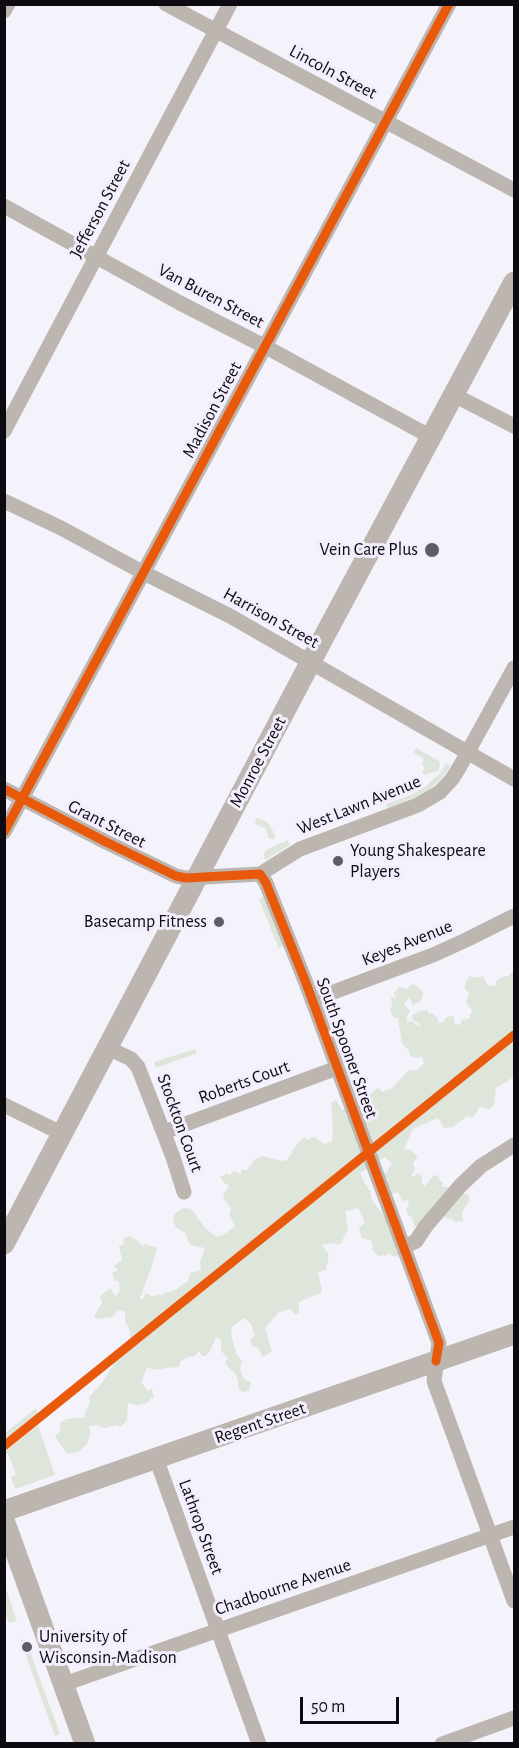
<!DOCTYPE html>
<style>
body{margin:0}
#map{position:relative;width:519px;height:1748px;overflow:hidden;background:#f4f2fa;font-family:"Alegreya Sans",sans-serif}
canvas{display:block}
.frame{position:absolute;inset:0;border:6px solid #0d0b11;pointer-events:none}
.scale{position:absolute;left:300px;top:1697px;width:99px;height:27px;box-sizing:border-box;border:3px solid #0d0b11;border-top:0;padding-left:8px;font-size:18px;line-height:21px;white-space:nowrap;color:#0d0b11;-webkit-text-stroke:4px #f3eefd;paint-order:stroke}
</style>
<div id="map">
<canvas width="519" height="1748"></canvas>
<div class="frame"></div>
<div class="scale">50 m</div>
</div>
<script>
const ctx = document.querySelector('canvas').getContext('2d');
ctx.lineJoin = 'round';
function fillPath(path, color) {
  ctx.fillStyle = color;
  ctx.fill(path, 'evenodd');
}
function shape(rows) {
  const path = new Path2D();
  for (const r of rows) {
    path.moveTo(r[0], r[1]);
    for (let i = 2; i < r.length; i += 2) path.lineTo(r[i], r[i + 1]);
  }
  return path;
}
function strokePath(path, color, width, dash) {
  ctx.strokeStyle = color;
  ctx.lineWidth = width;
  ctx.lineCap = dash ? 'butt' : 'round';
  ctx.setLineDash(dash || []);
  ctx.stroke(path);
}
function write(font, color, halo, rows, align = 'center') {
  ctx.font = font + ' "Alegreya Sans",sans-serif';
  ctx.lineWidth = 6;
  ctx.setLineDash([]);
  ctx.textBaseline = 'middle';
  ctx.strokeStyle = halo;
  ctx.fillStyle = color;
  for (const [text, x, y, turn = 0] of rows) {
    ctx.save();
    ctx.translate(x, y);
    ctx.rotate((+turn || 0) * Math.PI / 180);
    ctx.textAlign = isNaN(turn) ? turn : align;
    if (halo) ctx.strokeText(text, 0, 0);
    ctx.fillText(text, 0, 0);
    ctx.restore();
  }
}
fillPath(shape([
 [416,748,439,761,440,766,437,772,430,773,426,775,422,773,425,767,422,764,424,759,413,752],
 [446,763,450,765,448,770,437,783,427,792,412,800,388,809,386,804,411,795,426,786,441,772],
 [256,818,263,820,269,824,274,833,275,839,269,839,265,828,255,824],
 [288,840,290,845,265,860,264,853,268,849],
 [263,896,284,944,279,949,259,899],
 [513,971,514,972,514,1077,496,1088,494,1105,489,1109,485,1109,480,1106,473,1118,468,1116,452,1127,444,1128,438,1118,413,1129,404,1149,411,1150,418,1157,413,1163,415,1170,411,1175,413,1177,418,1173,422,1176,422,1184,425,1186,433,1176,438,1175,438,1178,443,1183,442,1187,446,1187,469,1195,470,1200,462,1212,463,1221,455,1222,452,1219,447,1219,443,1215,420,1226,414,1226,412,1218,409,1216,406,1210,409,1204,408,1200,402,1201,398,1192,391,1195,385,1184,389,1180,384,1176,392,1164,385,1157,360,1173,364,1182,371,1193,371,1199,383,1214,388,1214,403,1257,392,1256,390,1253,387,1255,378,1256,372,1249,373,1245,370,1240,362,1238,359,1229,365,1222,358,1208,345,1211,348,1229,341,1243,338,1245,335,1243,322,1245,329,1255,326,1270,318,1272,322,1292,299,1302,299,1314,294,1314,291,1309,279,1312,265,1328,272,1351,263,1357,258,1348,252,1346,250,1341,255,1335,251,1324,244,1318,232,1327,231,1335,237,1355,242,1361,240,1369,244,1379,251,1382,249,1391,243,1392,238,1388,238,1380,235,1373,227,1366,225,1362,228,1358,221,1351,221,1340,216,1337,209,1353,205,1356,202,1356,199,1351,195,1356,187,1357,181,1361,179,1367,165,1368,161,1370,147,1368,141,1382,148,1391,152,1388,154,1398,151,1398,149,1402,139,1405,128,1403,127,1420,121,1427,117,1425,104,1428,97,1425,89,1426,90,1434,87,1444,77,1453,75,1452,69,1454,66,1453,55,1436,61,1430,59,1424,66,1419,86,1417,85,1412,90,1403,89,1397,102,1383,130,1338,130,1331,125,1321,125,1312,118,1310,112,1317,98,1319,94,1316,102,1303,100,1296,110,1288,116,1297,120,1290,119,1282,114,1280,112,1273,118,1270,114,1266,122,1260,119,1246,124,1244,123,1239,130,1236,138,1241,142,1246,146,1244,157,1248,152,1266,140,1298,142,1300,146,1293,153,1297,158,1294,160,1296,165,1293,175,1290,188,1281,191,1271,195,1273,197,1270,201,1271,200,1262,205,1248,190,1245,185,1233,176,1227,173,1221,174,1214,183,1208,191,1209,206,1229,217,1237,226,1233,235,1226,229,1215,231,1208,225,1201,223,1195,229,1186,223,1182,220,1176,224,1176,226,1172,228,1175,231,1174,234,1171,240,1174,242,1170,247,1170,255,1159,262,1156,282,1161,287,1160,297,1144,304,1137,307,1140,314,1137,324,1144,332,1141,333,1129,331,1103,336,1100,342,1110,365,1099,376,1089,379,1088,382,1092,392,1088,409,1070,416,1071,424,1063,422,1057,414,1058,410,1055,409,1051,402,1043,398,1019,392,1016,390,1008,392,1007,391,996,396,1000,394,993,399,987,407,989,412,984,420,988,423,994,421,1000,418,1003,413,1005,409,997,404,1004,410,1011,407,1016,407,1022,412,1021,419,1026,421,1025,413,1020,412,1015,419,1011,427,1010,429,1014,432,1013,437,1017,439,1023,443,1022,447,1017,453,1016,455,1024,460,1025,462,1020,470,1018,470,1013,473,1012,466,1002,468,998,469,993,465,989,466,981,470,976,477,978,483,976,488,986,496,985,496,981,500,978,508,976],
 [195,1049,197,1053,156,1068,154,1062],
 [36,1408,38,1414,5,1440,5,1433],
 [38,1425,55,1475,15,1489,11,1477,16,1474,8,1453,5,1454,5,1452],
 [5,1586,17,1621,10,1623,9,1623,5,1612],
 [20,1639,23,1640,26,1646,28,1646,60,1734,55,1736]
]), '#dee5da');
strokePath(shape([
 [166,4,514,190],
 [4,11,8,4],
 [4,206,180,303,266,347,431,437],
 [454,395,514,426],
 [4,431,230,4],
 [4,501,61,528,144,573,230,616,514,779],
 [4,789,106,842,176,876,186,878,260,874,266,883,306,983,439,1343,434,1381,514,1601],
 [4,832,449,4],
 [260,874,300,849,418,805,440,792,452,779,459,768,514,668],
 [312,1000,433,955,466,940,514,916],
 [108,1048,131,1059,138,1067,173,1157,184,1192],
 [4,1105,63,1134],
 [164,1132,337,1068],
 [404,1247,416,1241,426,1226,460,1186,481,1166,514,1145],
 [156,1458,259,1744],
 [64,1684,514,1527],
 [442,1744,514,1718]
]), '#bdb6b0', 15);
strokePath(shape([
 [4,1244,319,646,514,282],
 [4,1511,514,1334],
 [4,1520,85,1744]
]), '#bdb5af', 21);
strokePath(shape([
 [4,789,106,842,176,876,186,878,260,874,266,883,306,983,439,1343,436,1361],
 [4,832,449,4],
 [4,1446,514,1035]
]), '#e8590c', 9);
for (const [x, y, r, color] of [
 [432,550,8,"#5e5c63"],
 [338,861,6,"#5e5c63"],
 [219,922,6,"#5e5c63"],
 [27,1647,6,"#5e5c63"]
]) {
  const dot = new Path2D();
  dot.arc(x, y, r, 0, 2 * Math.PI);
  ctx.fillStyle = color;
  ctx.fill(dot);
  strokePath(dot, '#f3eefd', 2);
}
write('18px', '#0d0b11', '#f3eefd', [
 ["Lincoln Street",333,72,28],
 ["Jefferson Street",100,209,-62],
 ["Van Buren Street",211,296,28],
 ["Madison Street",212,410,-62],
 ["Harrison Street",271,618,29],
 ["Monroe Street",258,762,-62],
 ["West Lawn Avenue",359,805,-22],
 ["Grant Street",107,824,27],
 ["Keyes Avenue",407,943,-22],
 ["South Spooner Street",347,1048,70],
 ["Roberts Court",244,1082,-20],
 ["Stockton Court",180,1123,70],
 ["Regent Street",260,1423,-19],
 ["Lathrop Street",201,1527,70],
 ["Chadbourne Avenue",283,1587,-19]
]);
write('18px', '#0d0b11', '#f3eefd', [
 ["Vein Care Plus",418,550],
 ["Young Shakespeare",350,851,"left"],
 ["Players",350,872,"left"],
 ["Basecamp Fitness",207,922],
 ["University of",39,1637,"left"],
 ["Wisconsin-Madison",39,1658,"left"]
], 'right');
</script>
